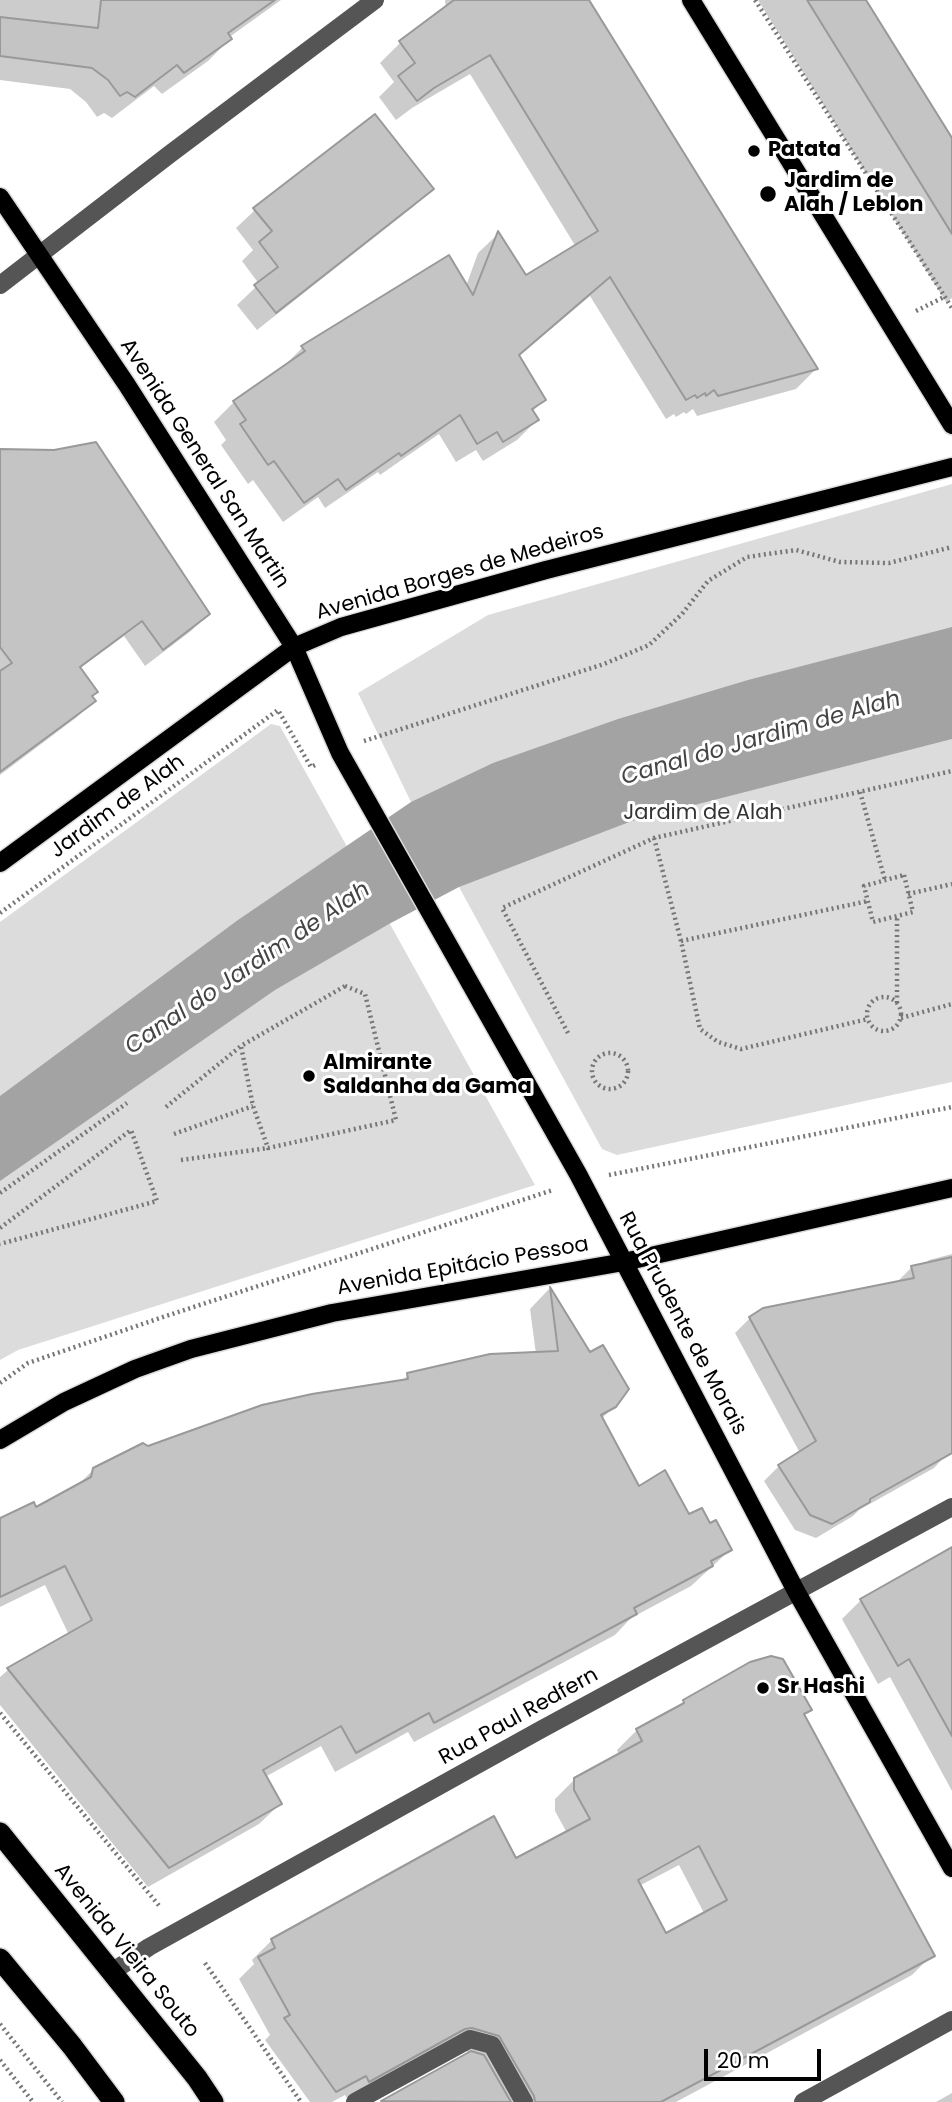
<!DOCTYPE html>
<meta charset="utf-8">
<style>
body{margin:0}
#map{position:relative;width:952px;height:2102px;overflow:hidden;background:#fff;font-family:Poppins,sans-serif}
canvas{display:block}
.scale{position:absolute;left:704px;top:2049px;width:117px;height:32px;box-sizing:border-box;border:4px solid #000;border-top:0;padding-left:9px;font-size:21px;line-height:24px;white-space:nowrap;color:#000;-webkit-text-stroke:5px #fff;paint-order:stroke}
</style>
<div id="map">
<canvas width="952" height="2102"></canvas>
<div class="scale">20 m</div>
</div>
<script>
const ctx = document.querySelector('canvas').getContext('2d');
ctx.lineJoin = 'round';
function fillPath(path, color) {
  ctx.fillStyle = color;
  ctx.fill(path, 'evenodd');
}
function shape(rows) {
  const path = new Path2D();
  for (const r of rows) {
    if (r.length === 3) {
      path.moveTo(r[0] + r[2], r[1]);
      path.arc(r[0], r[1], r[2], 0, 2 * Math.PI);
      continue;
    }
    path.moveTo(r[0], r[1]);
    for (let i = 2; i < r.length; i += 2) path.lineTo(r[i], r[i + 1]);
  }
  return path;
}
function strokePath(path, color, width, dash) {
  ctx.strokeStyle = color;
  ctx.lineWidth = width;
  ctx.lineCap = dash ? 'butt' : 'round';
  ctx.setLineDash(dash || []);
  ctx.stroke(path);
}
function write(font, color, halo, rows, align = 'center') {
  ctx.font = font + ' Poppins,sans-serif';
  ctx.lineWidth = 6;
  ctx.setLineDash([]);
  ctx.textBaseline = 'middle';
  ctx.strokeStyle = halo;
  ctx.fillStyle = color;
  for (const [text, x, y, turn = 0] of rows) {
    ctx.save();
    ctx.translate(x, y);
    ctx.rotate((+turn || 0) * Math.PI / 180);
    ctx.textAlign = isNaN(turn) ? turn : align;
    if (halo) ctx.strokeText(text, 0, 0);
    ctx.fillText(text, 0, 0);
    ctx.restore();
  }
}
fillPath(shape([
 [952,484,952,1082,617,1155,602,1149,459,887,411,802,358,693,488,615],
 [271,724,280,726,535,1185,18,1350,0,1360,0,922]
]), '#dcdcdc');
fillPath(shape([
 [952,627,952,739,632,821,459,887,389,924,275,990,0,1181,0,1096,238,920,411,802,493,763,618,719,748,680]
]), '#a3a3a3');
fillPath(shape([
 [0,0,281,0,228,38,230,39,208,61,162,94,154,86,112,118,104,113,97,117,86,102,70,89,0,80],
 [445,0,587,0,816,369,796,389,697,416,693,409,686,414,684,412,676,417,674,414,666,419,590,296,518,357,544,400,532,412,537,420,517,440,483,461,476,450,456,462,439,434,380,475,378,472,325,508,318,497,283,522,253,480,248,484,221,445,226,440,214,422,234,402,282,368,302,348,449,258,466,286,478,253,498,234,525,278,576,247,470,74,412,108,396,120,379,97,394,82,380,63,400,43,446,9],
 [758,0,864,0,952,141,952,298,946,302],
 [432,189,413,207,257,330,237,305,259,284,242,261,253,250,236,228,255,210],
 [0,449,208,614,191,631,145,666,124,636,79,669,93,701,77,717,0,775],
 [952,1254,952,1433,948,1453,934,1468,859,1510,853,1516,816,1538,795,1530,764,1481,779,1466,800,1453,735,1333,750,1318,896,1283,912,1267,924,1265,929,1260],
 [549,1289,590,1354,615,1406,601,1419,638,1488,688,1517,710,1525,730,1550,691,1586,631,1618,615,1635,414,1742,408,1732,335,1772,321,1746,265,1777,280,1804,259,1824,148,1887,0,1705,0,1677,8,1670,69,1635,45,1585,0,1607,0,1520,35,1509,75,1488,94,1469,147,1448,402,1381,408,1375,536,1354,530,1309],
 [952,1549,952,1791,890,1677,878,1684,842,1619,861,1600],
 [684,1702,810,1710,803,1716,932,1955,912,1975,676,2102,382,2102,472,2053,452,2047,348,2100,345,2095,332,2102,310,2102,265,2040,270,2035,239,1979,254,1964,252,1960,272,1940,516,1861,567,1833,555,1811,555,1799,575,1779,619,1755,617,1750,637,1730,677,1709],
 [679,1865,705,1915,665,1935,639,1886],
 [952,2093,952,2102,936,2102]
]), '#0003');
const building = shape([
 [101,0,275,0,228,33,232,39,184,73,177,65,135,97,127,92,120,96,108,80,92,68,0,56,0,17,98,28,101,0],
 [454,0,589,0,818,369,718,396,714,390,706,396,705,393,697,398,695,395,686,400,610,277,519,355,546,400,532,409,539,420,503,442,497,432,477,444,460,415,401,456,399,453,346,490,338,479,304,503,274,461,268,465,240,424,246,420,233,401,305,351,301,346,449,255,473,295,498,231,526,275,598,231,490,55,434,88,417,101,398,76,415,63,399,41,454,0],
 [807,0,866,0,952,138,952,234,807,0],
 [375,114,434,189,276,313,254,285,278,267,259,242,272,231,253,208,375,114],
 [96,442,210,614,163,650,142,621,80,667,98,692,92,696,96,701,0,772,0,671,12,663,0,647,0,449,54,450,96,442],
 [952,1257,952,1453,870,1499,870,1502,832,1524,810,1515,778,1465,816,1441,749,1317,763,1308,914,1278,911,1266,952,1257],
 [550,1287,590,1352,603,1345,629,1389,616,1407,601,1415,639,1486,665,1470,689,1514,702,1508,710,1523,716,1520,732,1550,711,1561,713,1566,634,1608,637,1614,434,1723,429,1713,356,1753,341,1726,263,1770,282,1804,169,1868,7,1668,92,1620,65,1566,0,1597,0,1518,34,1502,36,1507,91,1477,93,1468,143,1443,148,1446,262,1405,312,1394,408,1379,407,1373,490,1354,558,1351,550,1287],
 [952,1547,952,1736,909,1659,898,1666,860,1599,952,1547],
 [771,1656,783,1659,812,1710,804,1714,935,1956,661,2102,535,2102,534,2096,499,2036,472,2028,465,2029,369,2082,366,2076,336,2092,284,2018,290,2015,258,1957,275,1948,271,1939,494,1816,516,1858,590,1819,574,1790,574,1778,642,1741,636,1729,684,1703,683,1700,750,1662,771,1656],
 [699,1846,727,1900,666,1933,638,1880,699,1846],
 [471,2051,484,2055,511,2102,381,2101,471,2051]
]);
fillPath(building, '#c4c4c4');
strokePath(building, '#999', 2);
const major = shape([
 [691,0,952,425],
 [0,197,127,385,294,647,340,753,578,1174,796,1591,952,1868],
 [0,863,294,647,341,627,546,570,952,467],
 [0,1440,64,1402,135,1369,191,1349,332,1313,624,1262,952,1188]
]);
const highway = shape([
 [0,1833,197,2078,213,2102],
 [0,1959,72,2046,114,2102]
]);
strokePath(major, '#dbdbdb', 21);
strokePath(highway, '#dbdbdb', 24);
strokePath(shape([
 [755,0,952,308],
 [916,311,944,297],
 [364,741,604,664,649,645,682,614,708,581,747,557,796,550,840,562,889,563,952,547],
 [860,792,885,880],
 [654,838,681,941,700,1029,718,1042,741,1049,868,1019],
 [904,875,913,912,873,922,864,886,904,875],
 [908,894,952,884],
 [0,913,278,710,311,767,315,765],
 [681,941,868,901],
 [345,986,365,994,396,1120,268,1148,253,1106,241,1046,345,986],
 [884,1014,17],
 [897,1003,897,916],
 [901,1018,952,1004],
 [568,1033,502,908,654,838,952,771],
 [610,1071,18],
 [166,1107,241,1046],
 [174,1134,253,1106],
 [181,1160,268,1148],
 [609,1175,952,1107],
 [0,1193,127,1103],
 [0,1228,131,1130,157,1201,0,1244],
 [0,1383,28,1363,166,1316,553,1190],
 [0,1713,161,1908],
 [205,1963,301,2102],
 [0,2024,62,2102],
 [0,2060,33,2102]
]), '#777', 4.5, [2, 3.5]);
strokePath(shape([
 [0,285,170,154,375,0],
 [112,1972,149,1947,542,1729,952,1507],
 [355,2102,470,2039,492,2045,524,2102],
 [803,2102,952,2020]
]), '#555', 18);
strokePath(major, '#000', 18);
strokePath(highway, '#000', 21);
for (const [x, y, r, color] of [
 [754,151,7,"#000"],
 [768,194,9,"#000"],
 [309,1076,7,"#000"],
 [763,1688,7,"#000"]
]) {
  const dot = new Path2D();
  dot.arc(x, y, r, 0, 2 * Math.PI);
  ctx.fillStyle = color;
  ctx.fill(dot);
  strokePath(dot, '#fff', 2.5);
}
write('bold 21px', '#000', '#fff', [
 ["Patata",768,151],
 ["Jardim de",784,182],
 ["Alah / Leblon",784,206],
 ["Almirante",323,1064],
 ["Saldanha da Gama",323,1088],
 ["Sr Hashi",777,1688]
], 'left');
write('21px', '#000', '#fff', [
 ["Avenida General San Martin",204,464,57],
 ["Avenida Borges de Medeiros",460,573,-16],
 ["Jardim de Alah",118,807,-36],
 ["Avenida Epitácio Pessoa",463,1267,-10],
 ["Rua Prudente de Morais",682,1324,62],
 ["Rua Paul Redfern",519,1717,-29],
 ["Avenida Vieira Souto",126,1951,51]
]);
write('21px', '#333', '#fff', [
 ["Jardim de Alah",703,814]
]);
write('italic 23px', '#444', '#fff', [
 ["Canal do Jardim de Alah",761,739,-16],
 ["Canal do Jardim de Alah",248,969,-34]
]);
</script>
